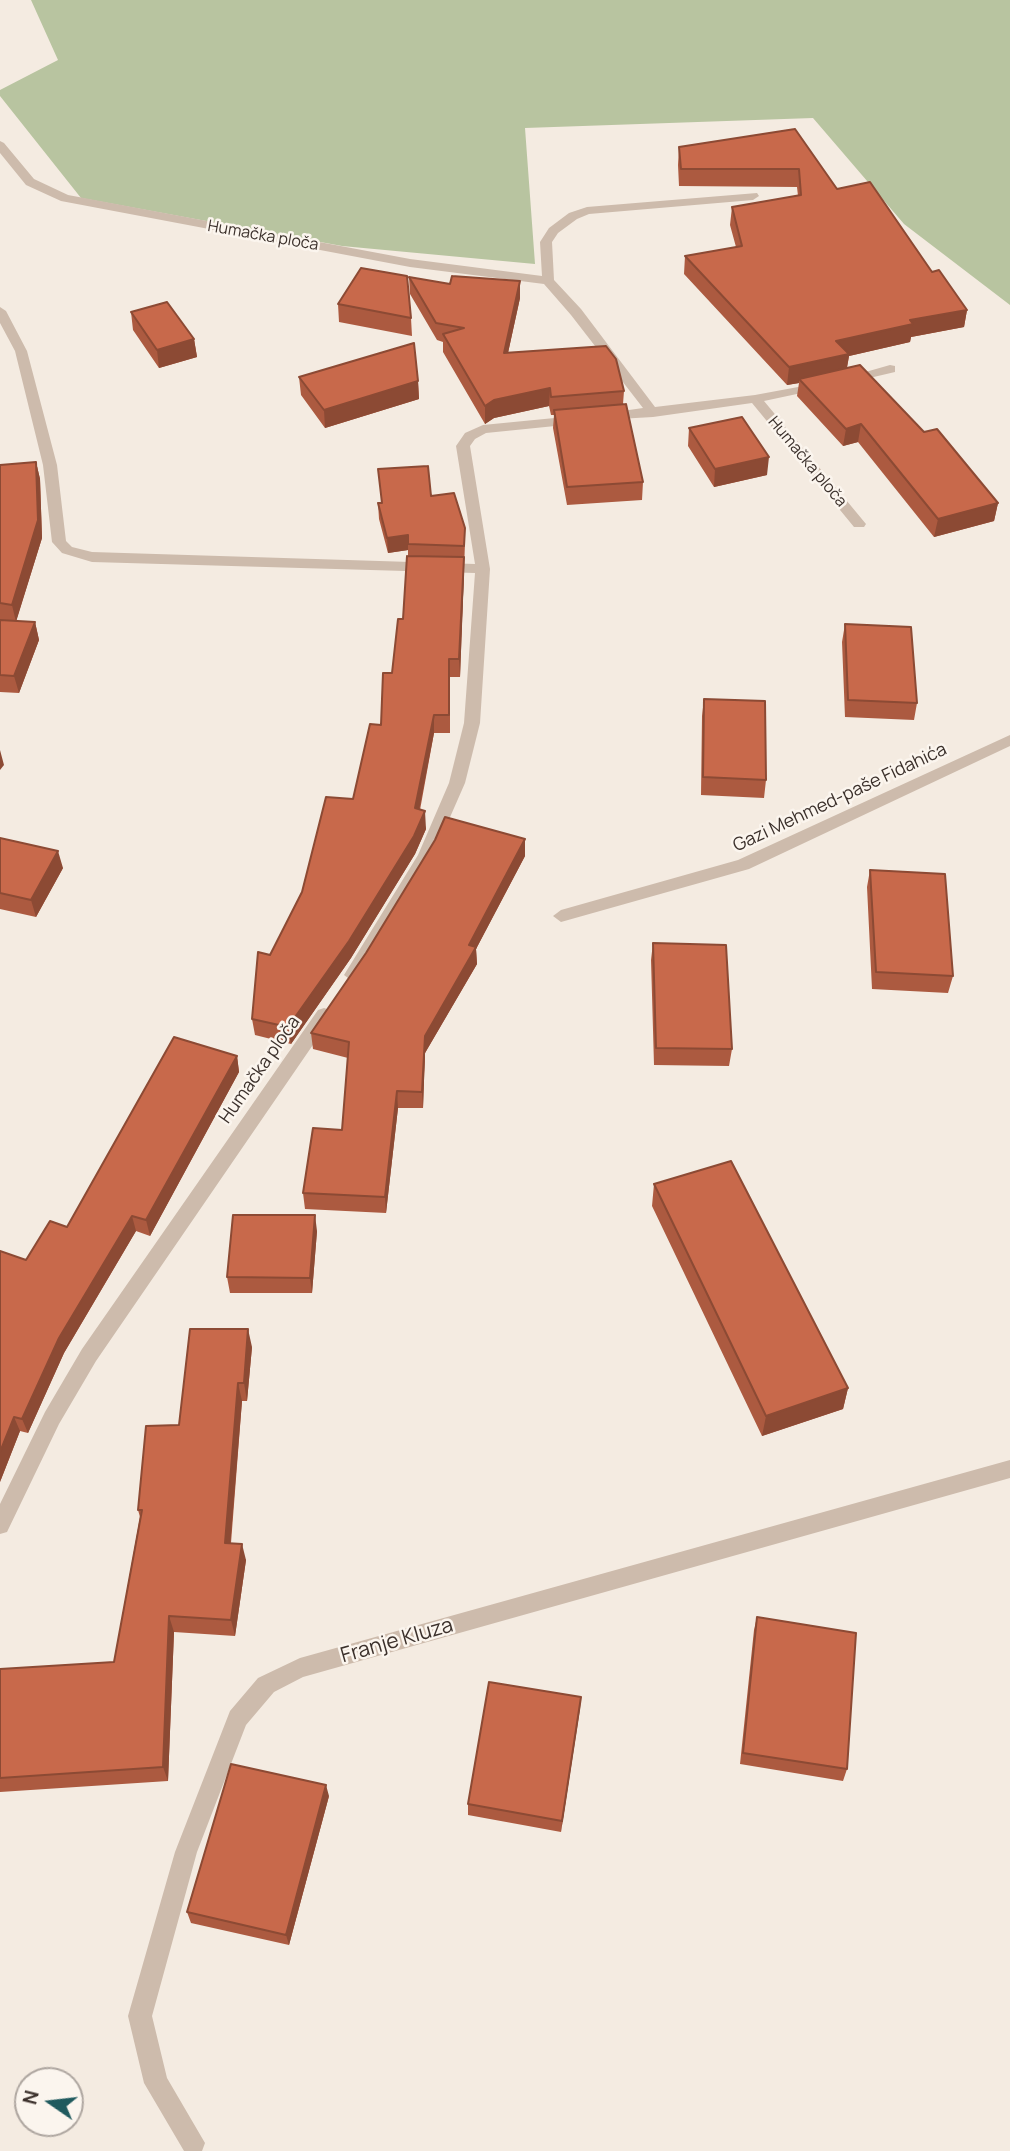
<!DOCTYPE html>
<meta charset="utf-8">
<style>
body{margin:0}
#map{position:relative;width:1010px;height:2151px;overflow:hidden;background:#f4ebe1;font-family:Manrope,sans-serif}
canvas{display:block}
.north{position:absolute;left:14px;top:2067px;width:70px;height:70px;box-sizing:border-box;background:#fbf5ee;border:2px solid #aea6a0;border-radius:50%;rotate:284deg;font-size:19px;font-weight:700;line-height:28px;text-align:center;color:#3b302b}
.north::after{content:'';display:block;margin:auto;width:24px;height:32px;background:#1f5a5e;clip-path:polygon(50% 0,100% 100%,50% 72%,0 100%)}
</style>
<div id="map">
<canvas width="1010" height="2151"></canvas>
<div class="north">N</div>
</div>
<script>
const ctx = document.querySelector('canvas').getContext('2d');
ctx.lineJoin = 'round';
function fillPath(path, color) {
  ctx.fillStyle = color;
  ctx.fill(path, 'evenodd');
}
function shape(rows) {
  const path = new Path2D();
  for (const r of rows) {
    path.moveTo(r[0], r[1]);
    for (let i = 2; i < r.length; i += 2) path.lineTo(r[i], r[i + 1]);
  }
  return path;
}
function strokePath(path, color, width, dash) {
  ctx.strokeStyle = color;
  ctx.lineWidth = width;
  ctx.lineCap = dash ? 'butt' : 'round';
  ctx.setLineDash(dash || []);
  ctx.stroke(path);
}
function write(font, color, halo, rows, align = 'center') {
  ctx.font = font + ' Manrope,sans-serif';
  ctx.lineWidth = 5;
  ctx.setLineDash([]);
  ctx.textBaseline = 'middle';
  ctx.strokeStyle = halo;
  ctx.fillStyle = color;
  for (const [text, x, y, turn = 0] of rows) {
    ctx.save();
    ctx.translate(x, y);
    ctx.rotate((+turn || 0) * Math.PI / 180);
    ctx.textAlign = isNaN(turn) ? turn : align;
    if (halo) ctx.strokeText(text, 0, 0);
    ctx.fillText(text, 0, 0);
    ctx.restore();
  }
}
fillPath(shape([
 [31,0,1010,0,1010,305,904,224,813,118,525,128,535,264,342,246,81,198,0,96,0,90,58,60]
]), '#b8c4a0');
fillPath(shape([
 [0,141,4,143,34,179,68,195,410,259,542,276,540,242,549,228,569,213,587,207,757,193,759,196,753,200,589,214,577,219,558,233,552,242,554,280,581,309,655,407,755,395,825,382,825,388,764,401,866,524,864,527,854,527,752,403,653,417,601,420,601,414,643,408,571,315,544,284,410,267,61,201,26,185,0,153,0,141],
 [0,307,6,311,27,351,57,465,66,541,72,547,92,552,475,564,456,446,465,433,483,425,575,416,582,420,575,424,486,433,475,439,470,446,490,569,480,723,465,783,433,856,358,980,352,981,344,975,418,855,449,783,464,723,475,573,92,562,62,553,52,542,43,465,15,351,0,323,0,307],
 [890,365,895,366,895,372,848,383,841,379,890,365],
 [1010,735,1010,746,749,869,561,922,553,916,561,910,738,860,1010,735],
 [324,1008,330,1010,333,1015,330,1020,96,1361,59,1424,7,1532,0,1534,0,1504,45,1412,82,1349,318,1010,324,1008],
 [1010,1460,1010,1478,303,1677,274,1692,246,1725,197,1852,152,2016,167,2078,205,2143,202,2151,184,2151,144,2083,128,2016,175,1852,230,1711,258,1678,300,1658,1010,1460]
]), '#cdbbac');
fillPath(shape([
 [795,129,837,189,932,272,967,310,964,327,911,337,910,342,849,356,847,368,924,432,998,503,994,521,934,537,858,442,843,446,797,396,799,383,787,385,684,274,685,256,736,247,730,225,732,207,798,196,797,187,679,186,678,165,679,147],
 [409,277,450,284,520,281,520,298,508,353,624,391,623,404,643,482,642,500,567,505,553,428,554,415,551,415,549,406,494,418,485,424,443,352,443,342,437,340,410,294],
 [338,304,411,318,412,336,339,322],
 [131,312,194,339,197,357,159,368,133,330],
 [299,377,418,381,419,399,325,428,301,395],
 [689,428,767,475,714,487,688,446],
 [36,462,40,479,42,538,16,621,35,622,39,640,19,693,0,692,0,465],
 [431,496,465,528,465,543,460,677,450,677,450,733,434,733,420,810,426,829,415,854,351,958,291,1044,255,1035,252,1019,270,955,353,799,381,725,403,619,408,556,408,550,388,553,379,519,378,503],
 [845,624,917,703,914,720,845,717,842,642],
 [704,699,766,780,764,798,701,795,702,716],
 [0,838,63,868,36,917,0,909],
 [525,839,525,856,476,949,477,964,425,1053,423,1108,398,1108,386,1213,305,1209,303,1193,342,1130,348,1058,313,1049,311,1033],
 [870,870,953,976,948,993,872,989,867,887],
 [653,943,732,1049,729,1066,654,1065,651,960],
 [237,1056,239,1072,150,1236,136,1231,64,1353,28,1433,20,1431,0,1482,26,1260,67,1227],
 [654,1184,848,1388,843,1409,762,1436,652,1206],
 [317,1231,312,1293,230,1293,227,1277],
 [252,1347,247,1401,242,1401,231,1543,246,1560,235,1636,174,1632,168,1781,0,1792,0,1669,114,1662,140,1517,138,1510],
 [757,1617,847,1769,843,1781,740,1764,754,1630],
 [581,1697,561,1832,468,1815,468,1804],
 [329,1796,289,1945,191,1923,187,1912]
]), '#ac5a40');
fillPath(shape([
 [520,281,520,298,504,371,504,353],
 [967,310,964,327,911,337,910,342,849,356,846,372,799,379,799,383,787,385,789,367,836,341,910,320],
 [194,339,197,357,159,368,157,350],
 [418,381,419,399,325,428,324,410],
 [550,388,549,406,494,418,485,424,485,406,494,400],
 [861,424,858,442,843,446,846,429],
 [769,457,767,475,714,487,715,469],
 [36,462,40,479,42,538,16,622,12,605],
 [998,503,994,521,934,537,938,519],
 [408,535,408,550,388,553,387,538],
 [464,557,464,575,460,677,459,659],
 [35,622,39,640,19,693,14,676],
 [434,715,434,733,416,826,415,808],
 [0,750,4,765,0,770],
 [425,811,426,829,415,854,351,958,291,1044,288,1027],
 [525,839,525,856,476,949,477,964,425,1053,423,1108,422,1092,425,1036,469,945],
 [58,851,63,868,36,917,31,900],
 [237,1056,239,1072,150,1236,146,1220],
 [397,1091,398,1108,386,1213,385,1197],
 [315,1215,317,1231,312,1293,310,1278],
 [132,1216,136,1231,64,1353,28,1433,22,1419,59,1338],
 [248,1329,252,1347,247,1401,244,1383],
 [238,1383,242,1401,229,1559,225,1543],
 [848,1388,843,1409,762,1436,766,1416],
 [14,1417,20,1431,0,1482,0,1452],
 [242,1544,246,1560,235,1636,231,1620],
 [169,1616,174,1632,168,1781,163,1767],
 [581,1697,580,1709,561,1832,562,1821],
 [326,1785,329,1796,289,1945,286,1935]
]), '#8c4a34');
const building = shape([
 [795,129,837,189,870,182,932,272,939,270,967,310,910,320,913,324,836,341,849,354,789,367,685,256,742,246,732,207,801,195,799,169,681,169,679,147,795,129],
 [361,268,407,276,411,318,338,304,361,268],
 [452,276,520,281,504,353,606,346,616,359,624,391,551,397,550,388,494,400,485,406,443,334,464,328,436,323,409,277,450,284,452,276],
 [167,302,194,339,157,350,131,312,167,302],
 [414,343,418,381,324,410,299,377,414,343],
 [860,365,924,432,937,429,998,503,938,519,861,424,846,429,799,379,860,365],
 [626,404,643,482,567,487,554,410,626,404],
 [742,417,769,457,715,469,689,428,742,417],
 [36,462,38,520,12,605,0,603,0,465,36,462],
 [428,466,431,496,454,493,465,528,464,546,408,544,408,535,387,538,378,503,382,503,378,469,428,466],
 [407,556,464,557,459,659,449,659,449,715,434,715,415,808,425,811,414,836,349,941,288,1027,252,1019,258,952,270,955,302,892,326,797,353,799,370,724,381,725,383,673,392,673,398,619,403,619,407,556],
 [0,620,35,622,14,676,0,675,0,620],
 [845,624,911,627,917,703,848,700,845,624],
 [704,699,765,701,766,780,703,777,704,699],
 [445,817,525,839,469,945,476,947,425,1036,422,1092,397,1091,385,1197,303,1193,313,1128,342,1130,349,1042,311,1033,366,953,435,840,445,817],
 [0,838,58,851,31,900,0,893,0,838],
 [870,870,945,874,953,976,876,972,870,870],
 [653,943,726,945,732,1049,656,1048,653,943],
 [174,1037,237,1056,146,1220,132,1216,59,1338,22,1419,14,1417,0,1452,0,1251,26,1260,50,1221,67,1227,174,1037],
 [731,1161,848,1388,766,1416,654,1184,731,1161],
 [233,1215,315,1215,310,1278,227,1277,233,1215],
 [190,1329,248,1329,244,1383,238,1383,225,1543,242,1544,231,1620,169,1616,163,1767,0,1778,0,1669,114,1662,142,1510,138,1510,146,1426,179,1425,190,1329],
 [757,1617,856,1633,847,1769,743,1753,757,1617],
 [489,1682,581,1697,562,1821,468,1804,489,1682],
 [231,1764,326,1785,286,1935,187,1912,231,1764]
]);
fillPath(building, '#c8694b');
strokePath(building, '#8c4a34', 2);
write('16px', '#3b302b', '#fbf5ee', [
 ["Humačka ploča",263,236,10],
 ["Humačka ploča",807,462,50]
]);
write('18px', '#3b302b', '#fbf5ee', [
 ["Gazi Mehmed-paše Fidahića",840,798,-25],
 ["Humačka ploča",260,1070,-55]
]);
write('21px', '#3b302b', '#fbf5ee', [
 ["Franje Kluza",397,1641,-16]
]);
</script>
